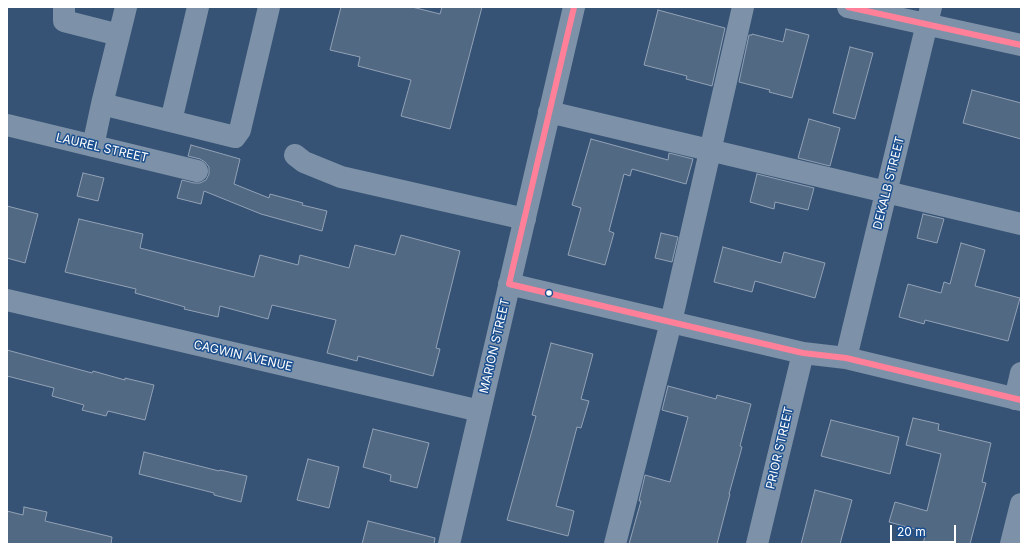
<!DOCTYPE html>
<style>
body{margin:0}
#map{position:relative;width:1028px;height:551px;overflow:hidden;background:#365274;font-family:Inter,sans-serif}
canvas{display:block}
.frame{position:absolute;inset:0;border:8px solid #fff;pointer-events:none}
.scale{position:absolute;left:890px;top:525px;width:66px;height:18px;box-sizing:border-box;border:2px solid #fff;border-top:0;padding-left:5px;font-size:12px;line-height:14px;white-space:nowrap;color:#fff;-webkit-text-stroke:3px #1b4f8f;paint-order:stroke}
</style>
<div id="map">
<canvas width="1028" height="551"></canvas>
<div class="frame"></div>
<div class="scale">20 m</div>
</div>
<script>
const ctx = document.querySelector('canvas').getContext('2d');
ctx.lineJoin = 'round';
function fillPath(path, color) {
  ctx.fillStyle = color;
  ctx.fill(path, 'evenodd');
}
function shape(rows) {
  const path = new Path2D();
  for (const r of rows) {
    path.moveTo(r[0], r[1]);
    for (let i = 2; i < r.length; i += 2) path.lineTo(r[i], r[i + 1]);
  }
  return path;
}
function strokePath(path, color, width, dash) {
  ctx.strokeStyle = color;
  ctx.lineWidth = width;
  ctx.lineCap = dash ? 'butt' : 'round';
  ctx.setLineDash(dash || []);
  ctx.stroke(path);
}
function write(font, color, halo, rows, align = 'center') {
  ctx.font = font + ' Inter,sans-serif';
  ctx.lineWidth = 3;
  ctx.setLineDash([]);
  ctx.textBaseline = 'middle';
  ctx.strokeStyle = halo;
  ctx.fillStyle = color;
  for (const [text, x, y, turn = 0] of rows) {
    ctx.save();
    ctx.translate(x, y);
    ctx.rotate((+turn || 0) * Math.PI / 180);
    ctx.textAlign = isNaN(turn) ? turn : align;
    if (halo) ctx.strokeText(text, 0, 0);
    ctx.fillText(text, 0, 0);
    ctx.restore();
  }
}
const building = shape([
 [341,7,412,7,440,14,442,7,482,7,450,129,401,116,411,80,358,66,360,57,330,50,341,7],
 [658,10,725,28,712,86,686,79,687,76,644,65,658,10],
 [786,29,809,35,792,98,769,92,770,90,739,82,749,35,752,35,752,34,783,42,786,29],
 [850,47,873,53,855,119,833,113,850,47],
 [972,90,1021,103,1021,139,963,123,972,90],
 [809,119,840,128,830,166,798,158,809,119],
 [591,139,668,160,669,153,693,159,686,184,632,169,630,176,624,174,609,231,614,233,605,265,568,255,581,208,572,205,591,139],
 [191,145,240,159,234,184,269,198,270,194,303,203,302,205,327,211,322,231,261,214,204,191,201,204,177,198,182,180,194,183,200,183,206,180,209,174,209,167,205,162,200,159,188,156,191,145],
 [83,173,104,178,98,201,77,196,83,173],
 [757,174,814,188,808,210,775,202,774,209,750,202,757,174],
 [7,206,38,214,25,263,7,258,7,206],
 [923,214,944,219,937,243,917,238,923,214],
 [79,219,143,234,140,248,254,277,260,255,298,265,300,255,349,268,355,245,395,255,401,235,460,251,436,348,440,349,433,376,358,356,357,361,327,353,336,320,272,305,268,319,220,306,218,317,184,309,185,307,135,293,136,289,65,272,79,219],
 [661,233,678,237,672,262,655,258,661,233],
 [961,243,985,250,975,286,1020,298,1008,341,925,320,924,324,899,317,908,284,941,293,944,282,950,284,961,243],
 [723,247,781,263,784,252,825,263,815,298,755,281,752,292,714,282,723,247],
 [551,343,593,354,581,399,589,401,581,428,577,427,556,506,574,511,568,536,507,520,536,416,532,415,551,343],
 [7,350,92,373,93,371,125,380,125,378,154,385,145,420,108,411,106,416,82,410,84,405,52,396,54,388,7,376,7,350],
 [668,386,716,399,717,395,751,404,740,446,742,447,729,494,730,494,717,544,629,544,641,501,639,501,645,475,670,482,688,417,662,410,668,386],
 [913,418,939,424,938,430,991,443,982,482,986,483,970,544,923,544,926,532,889,522,895,502,927,511,941,454,906,445,913,418],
 [831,420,899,437,890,474,821,456,831,420],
 [373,429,429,443,417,488,390,481,391,475,363,467,373,429],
 [144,452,219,471,220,470,247,476,241,502,214,495,214,493,139,474,144,452],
 [308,459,339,467,329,508,297,500,308,459],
 [815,490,852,500,840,544,801,544,815,490],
 [24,507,47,512,45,521,112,537,111,544,7,544,7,511,23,515,24,507],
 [368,521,435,538,434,544,362,544,368,521]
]);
fillPath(building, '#526984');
strokePath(building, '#92a2b6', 1);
strokePath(shape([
 [64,7,64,21,119,35],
 [126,7,102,104,235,137,240,130,269,7],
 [848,7,1021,45],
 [549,112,1021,224],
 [171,121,198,7],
 [7,125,197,171],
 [93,146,102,104],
 [295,155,304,162,341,177,525,219],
 [509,284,803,353,846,358,1021,400],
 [7,300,480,411],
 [846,358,931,7],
 [1015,399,1021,373],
 [449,544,574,7],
 [615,544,671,322,743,7],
 [757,544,803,353],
 [1011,544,1021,504]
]), '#7d92a8', 22);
strokePath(shape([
 [574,7,509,284,803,353,846,358,1021,400],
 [848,7,1021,45]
]), '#ff8098', 6);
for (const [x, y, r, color] of [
 [549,293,3.5,"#fff"]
]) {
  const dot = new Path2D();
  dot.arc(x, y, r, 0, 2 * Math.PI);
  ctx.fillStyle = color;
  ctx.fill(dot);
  strokePath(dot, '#1b4f8f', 1.5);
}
write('12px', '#fff', '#1b4f8f', [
 ["LAUREL STREET",102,148,13],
 ["DEKALB STREET",889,183,-76],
 ["MARION STREET",495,346,-77],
 ["CAGWIN AVENUE",243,356,13],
 ["PRIOR STREET",780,448,-77]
]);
</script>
